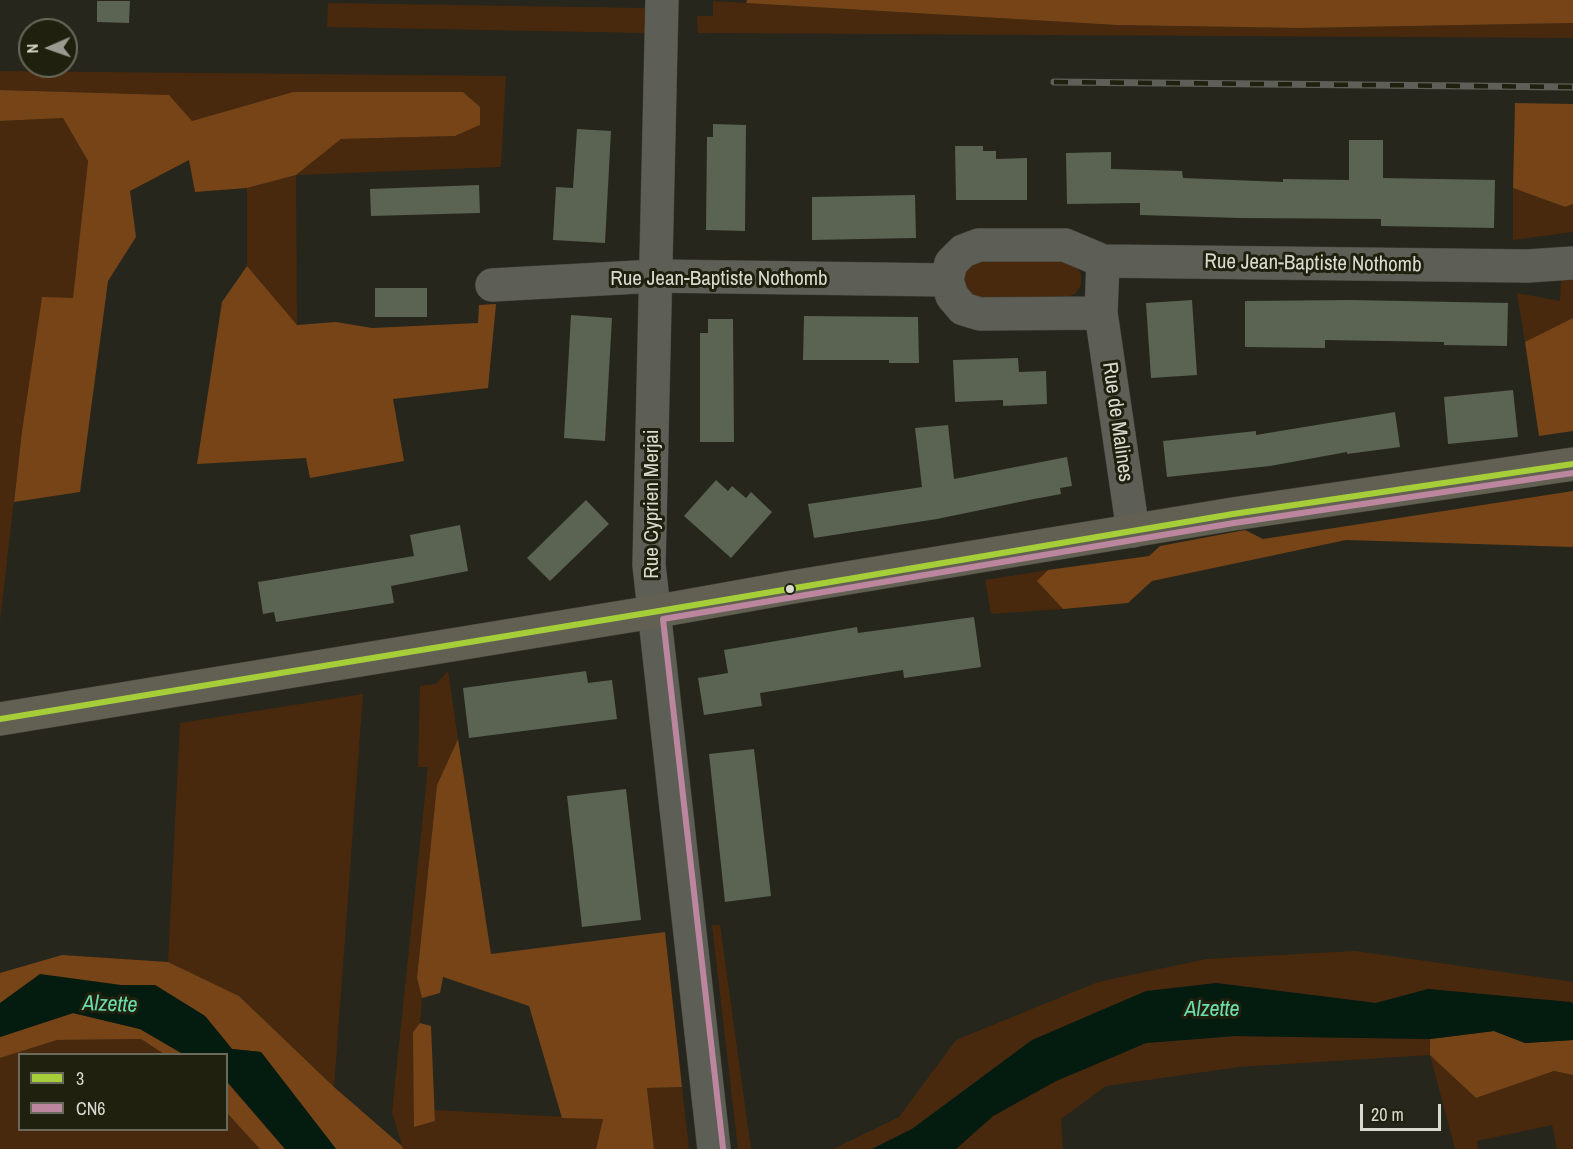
<!DOCTYPE html>
<style>
body{margin:0}
#map{position:relative;width:1573px;height:1149px;overflow:hidden;background:#26261c;font-family:"Archivo Narrow",sans-serif}
canvas{display:block}
.legend{position:absolute;left:18px;top:1053px;width:210px;height:78px;box-sizing:border-box;background:#20200f;border:2px solid #6a6a5c;margin:0;padding:8px 10px;list-style:none;font-size:18px;color:#d9dacf}
.legend li{display:flex;align-items:center;gap:12px;height:30px}
.legend b{width:30px;border:2px solid #6a6a5c}
.north{position:absolute;left:18px;top:18px;width:60px;height:60px;box-sizing:border-box;background:#20200f;border:2px solid #6a6a5c;border-radius:50%;rotate:268deg;font-size:16px;font-weight:700;line-height:24px;text-align:center;color:#d9dacf}
.north::after{content:'';display:block;margin:auto;width:21px;height:27px;background:#9a9b90;clip-path:polygon(50% 0,100% 100%,50% 72%,0 100%)}
.scale{position:absolute;left:1360px;top:1104px;width:81px;height:27px;box-sizing:border-box;border:3px solid #d9dacf;border-top:0;padding-left:8px;font-size:18px;line-height:21px;white-space:nowrap;color:#d9dacf;-webkit-text-stroke:4px #20200f;paint-order:stroke}
</style>
<div id="map">
<canvas width="1573" height="1149"></canvas>
<ul class="legend">
<li><b style="height:8px;background:#a6ce39"></b>3</li>
<li><b style="height:8px;background:#bd869f"></b>CN6</li>
</ul>
<div class="north">N</div>
<div class="scale">20 m</div>
</div>
<script>
const ctx = document.querySelector('canvas').getContext('2d');
ctx.lineJoin = 'round';
function fillPath(path, color) {
  ctx.fillStyle = color;
  ctx.fill(path, 'evenodd');
}
function shape(rows) {
  const path = new Path2D();
  for (const r of rows) {
    path.moveTo(r[0], r[1]);
    for (let i = 2; i < r.length; i += 2) path.lineTo(r[i], r[i + 1]);
  }
  return path;
}
function strokePath(path, color, width, dash) {
  ctx.strokeStyle = color;
  ctx.lineWidth = width;
  ctx.lineCap = dash ? 'butt' : 'round';
  ctx.setLineDash(dash || []);
  ctx.stroke(path);
}
function write(font, color, halo, rows, align = 'center') {
  ctx.font = font + ' "Archivo Narrow",sans-serif';
  ctx.lineWidth = 6;
  ctx.setLineDash([]);
  ctx.textBaseline = 'middle';
  ctx.strokeStyle = halo;
  ctx.fillStyle = color;
  for (const [text, x, y, turn = 0] of rows) {
    ctx.save();
    ctx.translate(x, y);
    ctx.rotate((+turn || 0) * Math.PI / 180);
    ctx.textAlign = isNaN(turn) ? turn : align;
    if (halo) ctx.strokeText(text, 0, 0);
    ctx.fillText(text, 0, 0);
    ctx.restore();
  }
}
fillPath(shape([
 [713,1,1116,25,1300,28,1573,23,1573,38,698,33,697,16,713,16],
 [328,3,646,8,646,33,327,27],
 [0,71,506,76,501,167,296,175,297,326,247,266,247,188,296,175,341,139,455,136,480,125,480,107,463,92,293,92,192,121,169,95,0,90],
 [63,118,88,161,73,299,42,298,22,431,0,621,0,121],
 [1513,188,1565,207,1573,204,1573,232,1513,240],
 [1562,253,1573,253,1573,318,1525,342,1517,293,1560,301],
 [1065,261,1075,265,1081,274,1081,285,1075,294,1064,298,979,300,968,296,962,275,969,266,979,262],
 [1048,570,1038,581,1063,609,991,614,985,580],
 [448,671,458,739,437,785,417,978,422,998,420,1023,413,1032,434,1121,435,1110,603,1119,596,1149,403,1149,392,1112,428,767,418,767,420,686,436,684],
 [363,694,334,1087,239,996,168,962,180,723],
 [712,925,720,925,751,1149,738,1149],
 [1355,951,1573,982,1573,1004,1428,989,1376,1003,1216,983,1032,1040,912,1129,872,1149,833,1149,899,1117,956,1040,1098,982,1206,959],
 [1235,1036,1430,1039,1431,1055,1476,1098,1554,1071,1573,1075,1573,1149,1557,1149,1552,1125,1477,1141,1478,1149,1455,1149,1430,1055,1239,1067,1106,1086,1061,1119,1063,1149,956,1149,993,1116,1056,1081,1146,1043],
 [141,1039,164,1054,20,1054,20,1130,226,1130,227,1113,260,1149,0,1149,0,1058,57,1040],
 [682,1087,689,1149,654,1149,647,1088]
]), '#48290e');
fillPath(shape([
 [747,0,1573,0,1573,23,1300,28,1116,25,746,3],
 [0,90,169,95,192,121,293,92,463,92,480,107,480,125,455,136,341,139,296,175,247,188,195,192,189,160,130,191,136,237,108,281,80,492,14,502,22,431,42,297,73,298,88,161,63,118,0,121],
 [1515,103,1573,104,1573,204,1565,207,1513,188],
 [247,266,297,325,336,322,372,328,478,323,479,305,496,304,488,388,393,399,404,461,310,478,306,458,197,464,222,302],
 [1573,318,1573,431,1539,436,1525,342],
 [1573,491,1573,547,1346,540,1152,581,1128,603,1063,609,1037,581,1048,570,1149,556,1160,546,1245,530,1263,539],
 [458,739,491,954,665,932,682,1087,647,1088,654,1149,596,1149,603,1119,562,1118,529,1006,443,977,440,993,422,998,417,978,437,785],
 [62,955,168,962,239,996,334,1087,402,1146,403,1149,336,1149,261,1052,232,1049,205,1016,155,985,121,985,0,1003,0,973],
 [73,1013,140,1029,183,1054,164,1054,141,1039,57,1040,0,1058,0,1037],
 [420,1023,431,1026,435,1121,414,1127,413,1032],
 [1494,1031,1525,1043,1573,1040,1573,1075,1554,1071,1476,1098,1430,1055,1430,1039],
 [226,1081,285,1149,260,1149,227,1113]
]), '#764417');
fillPath(shape([
 [40,974,121,985,155,985,205,1016,232,1049,261,1052,336,1149,285,1149,227,1081,226,1054,183,1054,140,1029,73,1013,0,1037,0,1003],
 [1216,983,1376,1003,1428,989,1571,1002,1573,1004,1573,1040,1525,1043,1494,1031,1430,1039,1235,1036,1146,1043,1056,1081,993,1116,956,1149,872,1149,912,1129,1032,1040,1146,991]
]), '#041b10');
fillPath(shape([
 [97,1,130,1,129,23,97,22],
 [713,124,746,125,745,231,706,230,707,137,713,137],
 [577,129,611,131,605,243,553,240,556,187,573,188],
 [1349,140,1383,140,1383,178,1495,180,1494,228,1381,226,1381,219,1240,218,1140,215,1140,203,1067,204,1066,153,1111,152,1111,169,1182,171,1183,178,1283,182,1283,179,1349,180],
 [955,146,983,146,983,151,996,151,996,159,1027,158,1027,200,956,200],
 [479,185,480,213,371,216,370,189],
 [915,195,916,238,812,240,812,197],
 [375,288,427,288,427,317,375,317],
 [1192,300,1197,375,1151,378,1146,303],
 [1350,300,1508,303,1507,346,1444,345,1444,342,1325,340,1325,348,1245,347,1245,301],
 [571,315,612,318,605,441,564,438],
 [804,316,918,317,919,363,889,363,889,360,803,360],
 [708,319,733,319,734,442,700,442,700,333,708,333],
 [1018,358,1019,372,1046,371,1047,404,1003,406,1003,400,955,402,953,360],
 [1513,390,1518,437,1448,444,1444,397],
 [1395,412,1400,447,1347,454,1347,452,1270,466,1167,477,1163,441,1256,431,1256,435],
 [948,425,954,479,1067,457,1072,486,1060,488,1061,494,1034,499,937,519,814,538,808,504,922,487,915,428],
 [716,480,728,491,732,486,746,498,751,492,772,512,731,558,684,516],
 [586,500,609,524,550,581,527,558],
 [460,525,468,571,391,586,394,603,276,622,274,612,263,614,258,582,414,556,410,535],
 [974,617,981,667,904,678,903,670,760,693,762,706,704,715,698,678,728,673,724,650,857,627,858,633],
 [586,671,588,683,612,680,617,719,469,738,463,688],
 [754,749,771,896,725,902,709,754],
 [626,789,641,920,582,927,567,796]
]), '#5b6352');
const minor = shape([
 [662,0,649,565,714,1149],
 [1103,261,1101,313,1133,531],
 [492,285,656,276,947,280],
 [1101,313,980,314,963,309,952,296,947,280,951,263,963,251,979,245,1065,245,1103,261,1528,266,1573,263]
]);
const major = shape([
 [0,719,653,612,787,588,1233,514,1573,464]
]);
strokePath(minor, '#42433b', 34);
strokePath(major, '#42433b', 34);
strokePath(minor, '#5d5e56', 33);
strokePath(major, '#626053', 33);
const rail = shape([
 [1054,82,1573,87]
]);
strokePath(rail, '#5e5f58', 7);
strokePath(rail, '#20200f', 4.5, [14]);
strokePath(shape([
 [0,719,653,612,1233,514,1573,464]
]), '#a6ce39', 6);
strokePath(shape([
 [723,1148,663,619,1234,523,1573,473]
]), '#bd869f', 6);
for (const [x, y, r, color] of [
 [790,589,5,"#d9dacf"]
]) {
  const dot = new Path2D();
  dot.arc(x, y, r, 0, 2 * Math.PI);
  ctx.fillStyle = color;
  ctx.fill(dot);
  strokePath(dot, '#20200f', 2);
}
write('21px', '#d9dacf', '#20200f', [
 ["Rue Jean-Baptiste Nothomb",1313,264,1],
 ["Rue Jean-Baptiste Nothomb",719,279],
 ["Rue de Malines",1117,422,82],
 ["Rue Cyprien Merjai",652,504,-90]
]);
write('italic 22px', '#6addaa', '#20200f', [
 ["Alzette",110,1005,2],
 ["Alzette",1212,1010]
]);
</script>
